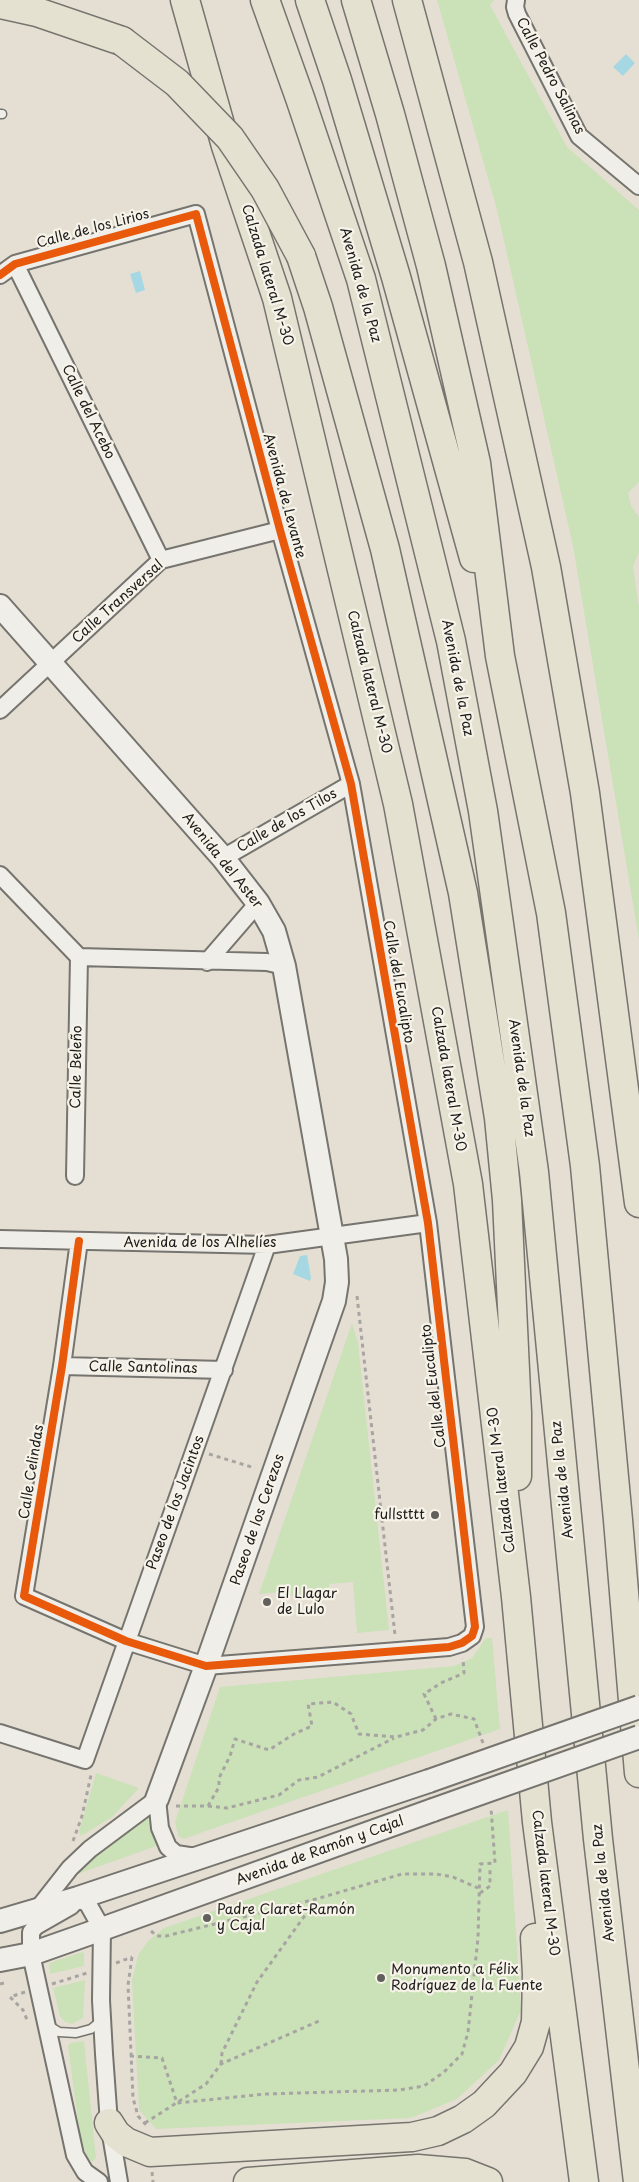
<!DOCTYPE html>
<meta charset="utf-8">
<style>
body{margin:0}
canvas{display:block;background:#e5dfd3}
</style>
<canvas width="639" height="2182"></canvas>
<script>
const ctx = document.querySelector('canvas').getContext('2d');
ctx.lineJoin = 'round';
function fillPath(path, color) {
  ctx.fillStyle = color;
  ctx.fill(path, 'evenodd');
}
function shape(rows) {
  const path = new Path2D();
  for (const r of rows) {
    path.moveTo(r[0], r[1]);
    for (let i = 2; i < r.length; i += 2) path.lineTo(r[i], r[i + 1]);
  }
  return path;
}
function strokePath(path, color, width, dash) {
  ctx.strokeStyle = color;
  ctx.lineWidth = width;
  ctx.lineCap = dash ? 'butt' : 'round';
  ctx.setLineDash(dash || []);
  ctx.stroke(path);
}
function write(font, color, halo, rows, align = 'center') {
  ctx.font = font + ' "Playpen Sans",sans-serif';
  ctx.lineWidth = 4.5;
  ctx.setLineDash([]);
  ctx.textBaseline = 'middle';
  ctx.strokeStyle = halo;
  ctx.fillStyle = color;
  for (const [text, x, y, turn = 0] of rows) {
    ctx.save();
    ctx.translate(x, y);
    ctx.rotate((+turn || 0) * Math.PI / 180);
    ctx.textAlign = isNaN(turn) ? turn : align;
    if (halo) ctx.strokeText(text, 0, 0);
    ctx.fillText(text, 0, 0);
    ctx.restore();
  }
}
fillPath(shape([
 [437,0,494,0,490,5,567,147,639,210,639,482,628,493,631,506,639,517,639,552,633,567,639,607,639,940,573,546,497,210],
 [352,1323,358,1343,389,1630,357,1633,353,1582,329,1584,329,1589,315,1590,302,1596,292,1596,281,1592,259,1594],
 [486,1638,492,1638,500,1729,203,1832,184,1839,178,1836,175,1822,220,1687,454,1666,472,1658],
 [96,1773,139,1788,112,1817,81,1836,79,1832],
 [153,1804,152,1829,159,1845,75,1875],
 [508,1810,521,2010,499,2060,457,2099,411,2118,156,2129,139,2110,132,1981,138,1955,148,1941,164,1928],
 [82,1952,84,1954,84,1966,50,1974,49,1963],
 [85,1980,83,2018,72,2024,65,2022,60,2016,53,1988],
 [84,2041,96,2158,92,2162,88,2159,80,2136,68,2046,70,2043]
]), '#cbe1b8');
fillPath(shape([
 [626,54,635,63,623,76,613,67],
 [140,271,145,290,136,293,130,274],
 [307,1255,311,1278,310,1281,293,1274,300,1256]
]), '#a5d8e3');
const lane = shape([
 [0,114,2,114],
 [49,2026,59,2032,76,2033,91,2029,102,2020]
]);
const street = shape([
 [516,0,515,7,517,14,579,136,639,186],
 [15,264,161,560],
 [0,275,15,264,196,214,280,530,351,784,428,1223,475,1627,472,1636,462,1643,449,1647,206,1666,126,1641,24,1596,62,1366,79,1241],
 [0,710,161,560,280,530],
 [223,858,351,784],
 [0,875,79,957,267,962,284,966],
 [207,962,258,903],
 [75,1176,79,957],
 [0,1239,267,1245,428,1223],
 [62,1366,224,1370],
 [0,1733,85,1760,267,1245],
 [157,1799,160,1828,168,1847,176,1854,196,1857],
 [37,1910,70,1868,90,1849,157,1799],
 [99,2182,85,2172,75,2155,31,1954,31,1932,36,1926,71,1906,78,1898,88,1904,102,1929,101,2000,104,2054,109,2123,119,2182]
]);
const secondary = shape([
 [0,606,223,858,258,903,274,931,284,966,336,1259,337,1282,334,1301,206,1666,157,1799],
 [0,1921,78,1898,429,1781],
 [0,1960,31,1954,102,1929,433,1810]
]);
const highway = shape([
 [185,0,226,146,277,298,398,804,468,1184,516,1597,537,1822,584,2182],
 [265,0,300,98,361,279,451,641,483,811,534,1172,598,1839,638,2182],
 [310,0,337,80,396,277,474,558],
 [356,0,390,114,431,266,476,463,500,656,551,913,585,1166,618,1520,639,1773],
 [407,0,478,262,546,567,585,793,639,1203],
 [0,4,37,12,122,41],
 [301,256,318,307,385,549,463,893,499,1118,507,1200,517,1413,517,1476],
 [109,2123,116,2134,126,2142,150,2152,412,2137,438,2131,463,2119,484,2104,513,2073,529,2047,536,2022,537,1974,535,1938],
 [248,2182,418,2169,465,2173,488,2182]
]);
strokePath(lane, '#76746e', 11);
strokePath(street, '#76746e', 20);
strokePath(secondary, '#76746e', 26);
strokePath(highway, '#76746e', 31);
strokePath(shape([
 [357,1296,395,1635],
 [209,1454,255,1468],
 [436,1719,424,1694,441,1683,464,1673,463,1658],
 [176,1806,208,1806,219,1787,219,1778,230,1756,235,1739,269,1750,294,1734,312,1726,308,1704,333,1702,351,1714,359,1734,396,1737,423,1730,436,1719,451,1714,474,1719,483,1743],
 [208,1806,227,1808,279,1795,299,1780,318,1777,394,1738],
 [73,1841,82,1816,91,1775],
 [480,1893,490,1886,490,1870],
 [151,1931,157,1936,166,1936,316,1899,402,1874,436,1874,453,1877,478,1888],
 [132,1957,128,1985,133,2098,138,2116,147,2126],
 [116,1963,132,1957],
 [0,1984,4,1983],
 [52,1984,87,1973],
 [25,1992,10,1997,23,2010,28,2022],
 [130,2056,162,2058,177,2103,265,2094,399,2090,424,2086,444,2072,462,2054,468,2032,478,1938,480,1864,495,1863,491,1808],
 [221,2064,222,2053,257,1982,316,1900],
 [145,2123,206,2084,221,2064,319,2021],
 [152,2172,153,2182]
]), '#a7a5a2', 3, [4, 4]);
strokePath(lane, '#f0eee9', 8);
strokePath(street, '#f0eee9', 16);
strokePath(secondary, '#f0eee9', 22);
strokePath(highway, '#e5e1d1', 28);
const secondaryBridge = shape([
 [429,1781,639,1707],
 [433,1810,639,1737]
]);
const highwayBridge = shape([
 [122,41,177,83,230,138,265,189,301,256]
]);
strokePath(secondaryBridge, '#76746e', 26, []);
strokePath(highwayBridge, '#76746e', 31, []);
strokePath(secondaryBridge, '#f0eee9', 22);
strokePath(highwayBridge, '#e5e1d1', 28);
strokePath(shape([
 [0,275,15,264,196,214,280,530,351,784,428,1223,475,1627,472,1636,462,1643,449,1647,206,1666,126,1641,24,1596,62,1366,79,1241]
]), '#e8590c', 8);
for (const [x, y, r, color] of [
 [435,1515,5,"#62605c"],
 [267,1602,5,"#62605c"],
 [207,1918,5,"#62605c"],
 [381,1978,5,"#62605c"]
]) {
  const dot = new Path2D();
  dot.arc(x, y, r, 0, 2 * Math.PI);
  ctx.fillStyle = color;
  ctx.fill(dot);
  strokePath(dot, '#f7f3e8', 2);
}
write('14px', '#1c1c1c', '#f7f3e8', [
 ["Calle Pedro Salinas",550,76,62],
 ["Calle de los Lirios",93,229,-15],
 ["Calzada lateral M-30",267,275,73],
 ["Avenida de la Paz",360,285,74],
 ["Calle del Acebo",88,412,64],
 ["Avenida de Levante",284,496,75],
 ["Calle Transversal",118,602,-42],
 ["Avenida de la Paz",457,678,79],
 ["Calzada lateral M-30",369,682,76],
 ["Calle de los Tilos",287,821,-30],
 ["Avenida del Aster",222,861,51],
 ["Calle del Eucalipto",398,982,80],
 ["Calle Beleño",77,1067,-89],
 ["Avenida de la Paz",521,1078,82],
 ["Calzada lateral M-30",448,1079,80],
 ["Avenida de los Alhelíes",200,1243],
 ["Calle Santolinas",143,1368,1],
 ["Calle del Eucalipto",434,1386,-97],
 ["Calle Celindas",32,1472,-81],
 ["Calzada lateral M-30",502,1480,-97],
 ["Avenida de la Paz",563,1480,-96],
 ["Paseo de los Jacintos",176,1503,-70],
 ["Paseo de los Cerezos",258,1520,-71],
 ["Avenida de Ramón y Cajal",320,1851,-20],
 ["Calzada lateral M-30",545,1883,83],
 ["Avenida de la Paz",604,1883,-96]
]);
write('14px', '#1c1c1c', '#f7f3e8', [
 ["fullstttt",425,1515,"right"],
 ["El Llagar",277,1594],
 ["de Lulo",277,1610],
 ["Padre Claret-Ramón",217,1910],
 ["y Cajal",217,1926],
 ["Monumento a Félix",391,1970],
 ["Rodríguez de la Fuente",391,1986]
], 'left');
</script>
